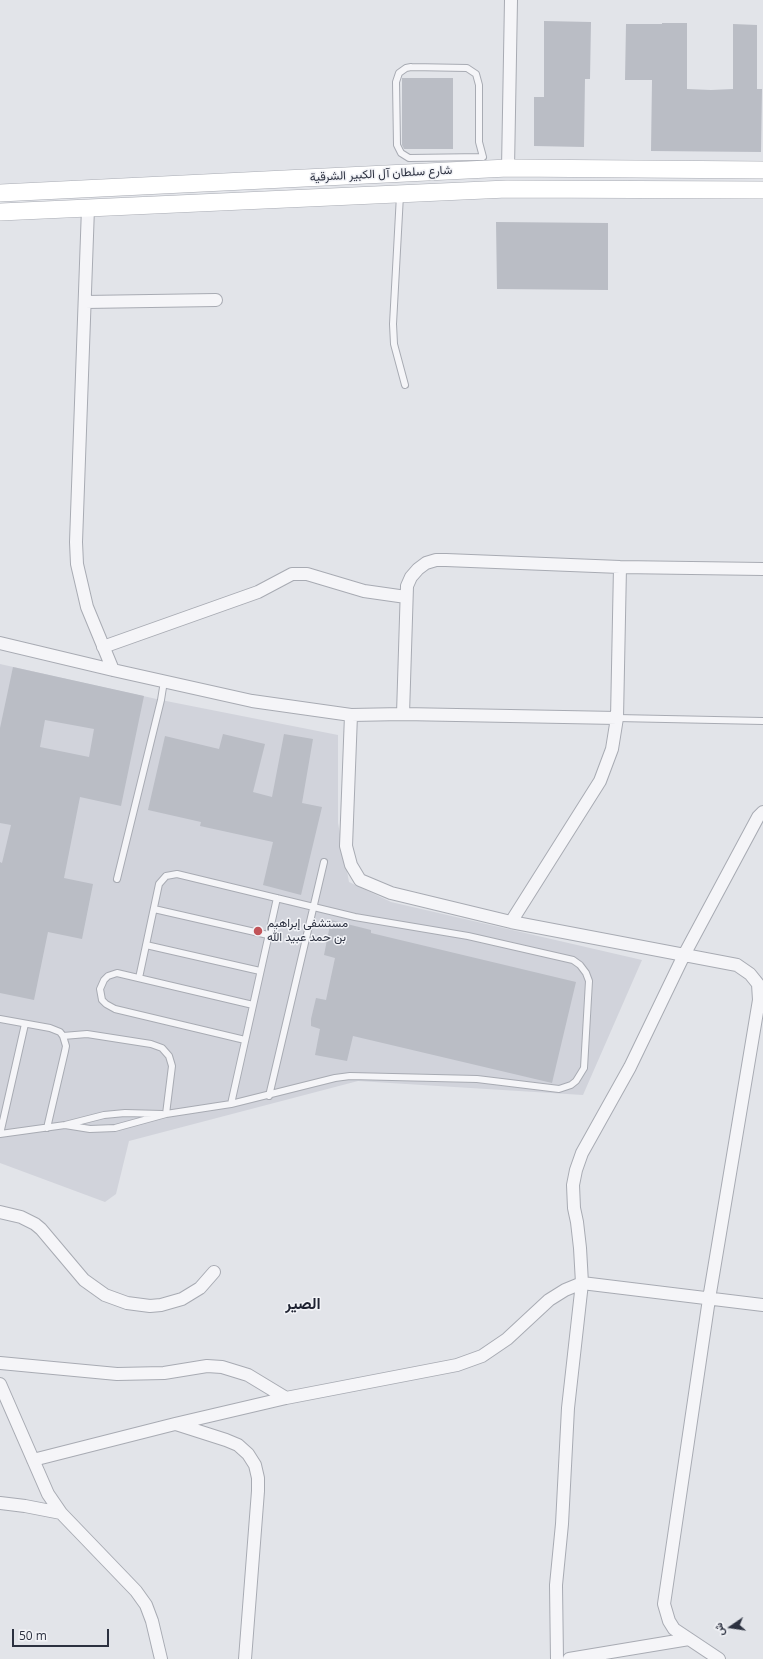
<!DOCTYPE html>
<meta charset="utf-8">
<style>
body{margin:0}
#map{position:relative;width:763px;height:1659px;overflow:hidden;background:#e2e4e9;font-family:"Open Sans",Vazirmatn,sans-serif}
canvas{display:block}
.north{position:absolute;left:711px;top:1607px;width:40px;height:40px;-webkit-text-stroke:3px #f2f3f7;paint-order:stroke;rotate:257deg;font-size:11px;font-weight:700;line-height:16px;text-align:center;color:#2c3140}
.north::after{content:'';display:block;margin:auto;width:14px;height:18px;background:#2c3140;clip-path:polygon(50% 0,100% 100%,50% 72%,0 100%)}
.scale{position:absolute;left:12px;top:1629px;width:97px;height:18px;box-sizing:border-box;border:2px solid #2c3140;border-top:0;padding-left:5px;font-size:12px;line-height:14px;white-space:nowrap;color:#2c3140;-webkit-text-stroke:3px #f2f3f7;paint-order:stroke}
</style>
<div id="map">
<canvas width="763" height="1659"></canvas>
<div class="north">ش</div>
<div class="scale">50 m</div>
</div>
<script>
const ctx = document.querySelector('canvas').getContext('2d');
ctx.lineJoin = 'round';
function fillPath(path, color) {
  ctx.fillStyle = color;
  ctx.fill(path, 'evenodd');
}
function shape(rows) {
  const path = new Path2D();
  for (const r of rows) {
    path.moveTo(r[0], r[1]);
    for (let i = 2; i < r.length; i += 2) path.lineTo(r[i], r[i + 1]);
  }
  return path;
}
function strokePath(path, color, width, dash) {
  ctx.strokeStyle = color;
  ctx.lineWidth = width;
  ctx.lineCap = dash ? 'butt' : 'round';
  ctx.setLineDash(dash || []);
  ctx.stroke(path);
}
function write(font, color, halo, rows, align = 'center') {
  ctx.font = font + ' "Open Sans",Vazirmatn,sans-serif';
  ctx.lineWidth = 3;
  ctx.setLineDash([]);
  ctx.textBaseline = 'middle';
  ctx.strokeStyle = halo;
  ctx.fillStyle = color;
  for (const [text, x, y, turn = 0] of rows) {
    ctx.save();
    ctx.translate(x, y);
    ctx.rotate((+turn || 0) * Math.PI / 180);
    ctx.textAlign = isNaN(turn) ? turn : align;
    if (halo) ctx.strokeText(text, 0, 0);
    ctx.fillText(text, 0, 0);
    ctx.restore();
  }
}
fillPath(shape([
 [0,664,161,700,338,735,338,823,349,882,391,902,642,960,583,1095,358,1081,129,1141,116,1194,105,1202,0,1163]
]), '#d1d3db');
fillPath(shape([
 [544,21,591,22,590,79,585,79,584,147,534,146,534,97,544,97],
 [662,23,687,23,687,89,711,90,733,89,733,24,757,25,757,89,762,89,761,152,651,151,652,80,625,80,626,24,662,24],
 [402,78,453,78,453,149,404,149,402,145],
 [496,222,608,223,608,290,497,289],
 [13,667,144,696,121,806,80,797,64,878,93,884,82,939,48,932,34,1000,0,993,0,862,2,863,11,825,0,823,0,728],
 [45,720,94,729,89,757,40,747],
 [223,734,265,744,253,792,272,797,284,734,313,739,302,803,322,807,301,895,263,885,273,842,200,826,201,822,148,810,165,736,219,749],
 [331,920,371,930,371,933,576,982,552,1083,353,1036,347,1061,315,1055,320,1029,311,1026,311,1019,316,998,326,1000,335,958,324,955]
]), '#babdc5');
const service = shape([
 [411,67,467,68,476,74,479,85,479,142,483,157,409,158,401,153,397,145,396,82,399,73,406,68,411,67],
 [400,195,393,324,394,344,405,385],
 [617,718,763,721],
 [117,879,161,700,164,681],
 [154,909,268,935],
 [146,945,260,971],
 [0,1019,50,1028,60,1032,63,1036,66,1046,65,1051,47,1128],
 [63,1036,87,1034,151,1044,162,1048,169,1056,172,1066,166,1114],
 [245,1040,115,1009,106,1004,102,1000,100,989,104,980,108,976,117,973,253,1005],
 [269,1096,324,862],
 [231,1104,277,898],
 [65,1125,90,1129,115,1128,166,1114,231,1104,335,1078,350,1076,477,1079,559,1089,571,1085,576,1081,584,1068,589,981,586,973,580,965,573,960,468,936,355,917,177,874,166,876,159,884,139,978],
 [0,1134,65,1125,104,1115,125,1113,162,1114],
 [0,1134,25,1024]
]);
const minor = shape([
 [508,168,511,0],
 [88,208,76,542,77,564,87,607,113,670],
 [85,302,216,300],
 [0,643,113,670,252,701,351,715,403,714,617,718],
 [103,647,258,592,292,574,307,574,364,591,406,597],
 [403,714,407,586,411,577,418,569,426,563,436,560,446,560,620,567,763,569],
 [351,715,346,846,351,865,360,880,391,893,511,922,737,965,750,974,758,984,759,1000,709,1299,664,1604,669,1621,674,1629,719,1659],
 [511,922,600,781,612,749,617,718,620,567],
 [0,1212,21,1217,35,1224,41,1229,84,1280,105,1295,127,1303,150,1306,161,1305,182,1299,200,1288,214,1272],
 [0,1363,117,1374,164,1373,207,1366,222,1367,248,1375,286,1398],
 [0,1384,48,1494,61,1513,136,1591,146,1605,152,1621,161,1659],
 [176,1424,226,1440,238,1445,248,1454,255,1465,258,1478,258,1491,245,1659],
 [33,1460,175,1424,286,1398,457,1365,482,1356,507,1339,549,1300,565,1290,582,1283,763,1305],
 [0,1503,25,1506,61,1513],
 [557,1659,556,1585,562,1524,568,1408,582,1283,580,1248,577,1222,574,1208,573,1185,576,1170,582,1153,630,1067,684,955,758,817,763,812],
 [569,1659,689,1639]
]);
const secondary = shape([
 [0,193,508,168,763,170],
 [0,212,507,189,763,190]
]);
strokePath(service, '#a8abb3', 8);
strokePath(minor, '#a8abb3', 14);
strokePath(secondary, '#a8abb3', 18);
strokePath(service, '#f5f5f8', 6);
strokePath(minor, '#f5f5f8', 12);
strokePath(secondary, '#fff', 17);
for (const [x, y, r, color] of [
 [258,931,5,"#c15459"]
]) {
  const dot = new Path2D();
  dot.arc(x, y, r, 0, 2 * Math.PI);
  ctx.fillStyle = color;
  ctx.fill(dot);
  strokePath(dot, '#f2f3f7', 1.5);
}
write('12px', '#2c3140', '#f2f3f7', [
 ["شارع سلطان آل الكبير الشرقية",381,174,-3]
]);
write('12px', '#2c3140', '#f2f3f7', [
 ["مستشفى إبراهيم",267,924],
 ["بن حمد عبيد الله",267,938]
], 'left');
write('bold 16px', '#1e2231', '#f2f3f7', [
 ["الصير",303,1304]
]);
</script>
